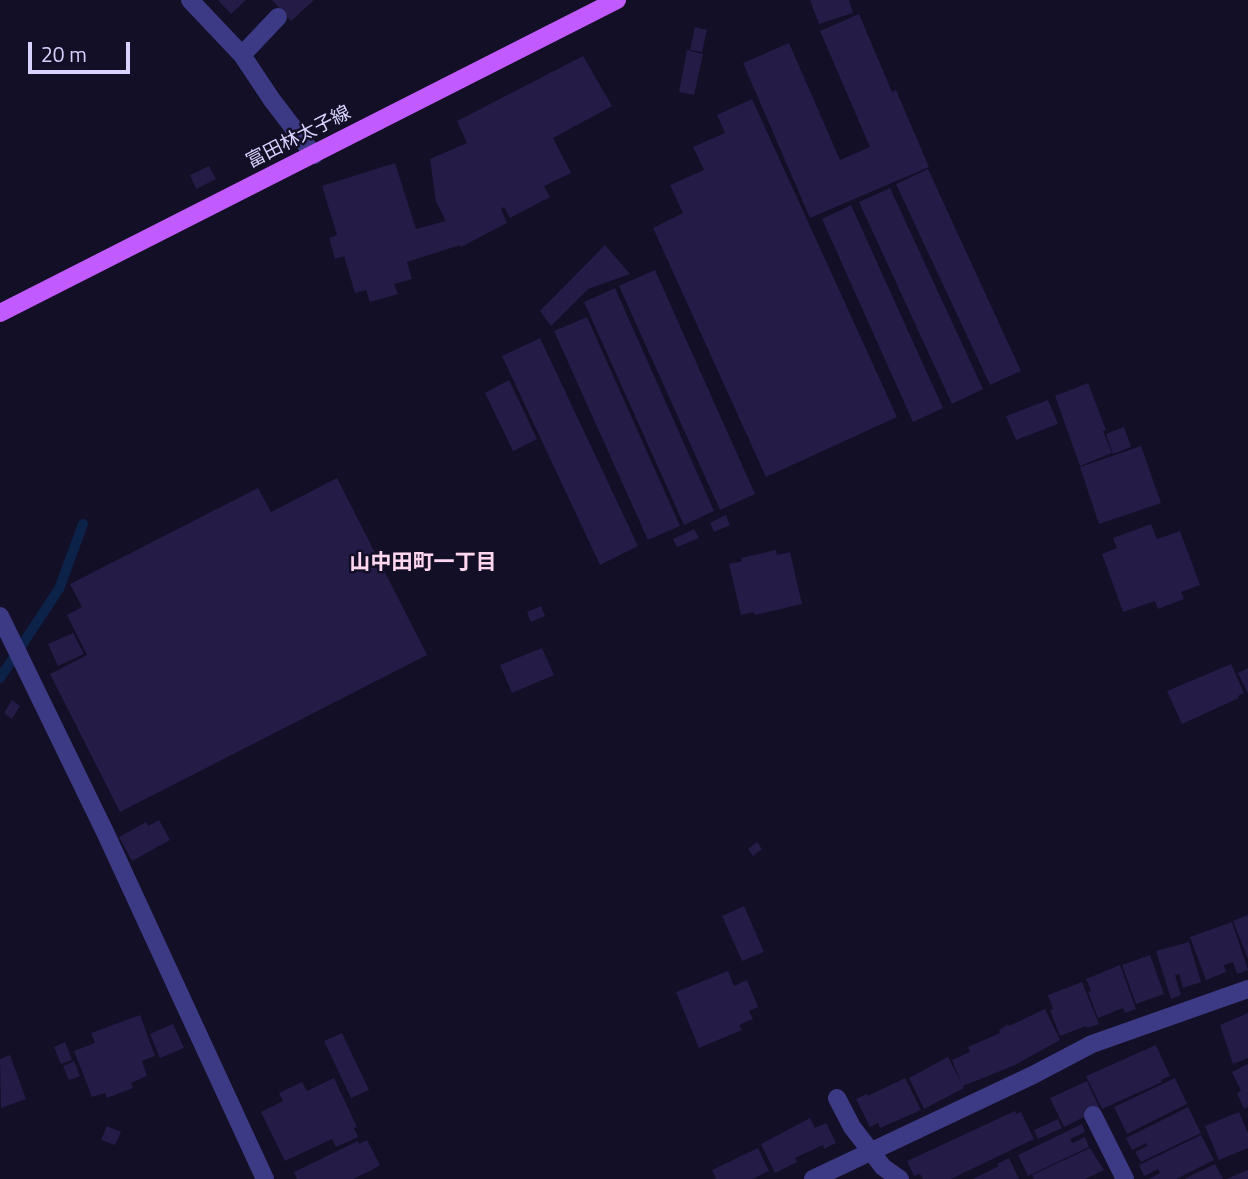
<!DOCTYPE html>
<meta charset="utf-8">
<style>
body{margin:0}
#map{position:relative;width:1248px;height:1179px;overflow:hidden;background:#130f26;font-family:"Titillium Web",sans-serif}
canvas{display:block}
.scale{position:absolute;left:28px;top:42px;width:102px;height:32px;box-sizing:border-box;border:4px solid #d9d4ff;border-top:0;padding-left:9px;font-size:21px;line-height:24px;white-space:nowrap;color:#d9d4ff;-webkit-text-stroke:5px #130f26;paint-order:stroke}
</style>
<div id="map">
<canvas width="1248" height="1179"></canvas>
<div class="scale">20 m</div>
</div>
<script>
const ctx = document.querySelector('canvas').getContext('2d');
ctx.lineJoin = 'round';
function shape(rows) {
  const path = new Path2D();
  for (const r of rows) {
    path.moveTo(r[0], r[1]);
    for (let i = 2; i < r.length; i += 2) path.lineTo(r[i], r[i + 1]);
  }
  return path;
}
function strokePath(path, color, width, dash) {
  ctx.strokeStyle = color;
  ctx.lineWidth = width;
  ctx.lineCap = dash ? 'butt' : 'round';
  ctx.setLineDash(dash || []);
  ctx.stroke(path);
}
function fillPath(path, color) {
  ctx.fillStyle = color;
  ctx.fill(path, 'evenodd');
}
function write(font, color, halo, rows, align = 'center') {
  ctx.font = font + ' "Titillium Web","Noto Sans JP",sans-serif';
  ctx.lineWidth = 5;
  ctx.setLineDash([]);
  ctx.textBaseline = 'middle';
  ctx.strokeStyle = halo;
  ctx.fillStyle = color;
  for (const [text, x, y, turn = 0] of rows) {
    ctx.save();
    ctx.translate(x, y);
    ctx.rotate((+turn || 0) * Math.PI / 180);
    ctx.textAlign = isNaN(turn) ? turn : align;
    if (halo) ctx.strokeText(text, 0, 0);
    ctx.fillText(text, 0, 0);
    ctx.restore();
  }
}
strokePath(shape([
 [0,678,59,589,83,524]
]), '#0c2248', 10);
fillPath(shape([
 [218,0,246,0,231,14],
 [272,0,314,0,291,21],
 [810,0,849,0,853,13,819,24],
 [859,14,892,92,896,90,929,167,810,218,743,63,789,43,840,160,870,147,820,31],
 [695,27,707,30,702,52,690,50],
 [687,50,703,54,694,95,679,92],
 [583,56,612,106,553,138,571,173,544,186,550,197,510,218,504,207,501,209,507,223,461,247,460,245,407,262,412,279,394,284,398,294,370,302,366,290,355,293,344,256,335,259,329,238,337,235,322,186,395,163,416,229,446,221,436,202,430,159,467,143,457,121],
 [752,99,897,417,766,477,653,228,683,213,670,185,704,170,693,147,725,133,717,115],
 [209,166,216,179,196,189,190,175],
 [928,169,1021,371,990,385,896,184],
 [890,188,983,389,952,404,859,202],
 [851,205,943,408,913,422,822,219],
 [605,245,630,274,588,289,551,326,540,311],
 [655,270,755,494,720,510,619,286],
 [615,288,714,511,684,525,584,302],
 [587,317,680,526,648,540,554,331],
 [540,338,638,546,600,565,502,356],
 [509,380,537,439,513,451,485,393],
 [1088,383,1106,430,1103,431,1112,453,1080,466,1055,396],
 [1048,400,1058,424,1016,440,1006,416],
 [1124,427,1131,447,1113,454,1106,434],
 [1141,446,1161,503,1099,524,1080,467],
 [337,478,427,655,120,812,50,674,87,655,67,615,82,607,70,584,258,488,271,512],
 [726,515,730,525,714,532,710,523],
 [1151,524,1157,539,1180,531,1200,585,1181,592,1184,599,1158,609,1155,601,1123,612,1102,554,1117,548,1113,538],
 [694,529,699,538,677,547,673,539],
 [776,550,777,555,790,552,802,604,755,615,754,612,741,615,729,564,742,561,741,558],
 [541,606,545,616,531,622,527,612],
 [73,633,84,654,58,666,48,644],
 [542,648,554,675,512,693,500,665],
 [1231,664,1244,693,1238,696,1239,698,1182,724,1167,691],
 [1248,668,1248,694,1238,673],
 [12,700,20,706,12,719,4,713],
 [159,820,170,840,132,861,119,837,146,822,148,826],
 [757,842,762,849,753,856,748,849],
 [744,906,764,952,742,961,722,916],
 [1248,915,1248,959,1233,921],
 [1232,922,1248,970,1237,974,1233,962,1224,965,1226,972,1206,980,1190,937],
 [1189,942,1201,982,1183,988,1179,974,1175,975,1181,995,1171,999,1156,951],
 [1150,955,1164,994,1136,1004,1122,965],
 [1120,965,1136,1009,1125,1013,1123,1008,1098,1018,1088,992,1091,991,1086,979],
 [728,971,734,986,747,980,758,1007,749,1011,753,1019,739,1025,742,1030,699,1048,676,992],
 [1082,982,1099,1024,1087,1028,1086,1026,1060,1036,1050,1010,1053,1009,1048,995],
 [1045,1009,1060,1040,1015,1065,963,1086,964,1088,924,1109,909,1078,948,1057,961,1082,952,1060,970,1052,968,1047,1000,1033,999,1030,1008,1024,1009,1026],
 [1248,1013,1248,1058,1233,1064,1220,1025],
 [140,1015,155,1056,142,1061,147,1076,131,1083,133,1088,107,1098,105,1093,92,1097,74,1051,95,1043,91,1033],
 [173,1024,184,1048,160,1058,150,1034],
 [342,1033,369,1090,351,1098,324,1041],
 [65,1042,72,1060,61,1064,54,1047],
 [1156,1045,1170,1076,1161,1080,1162,1082,1102,1109,1086,1076],
 [10,1055,26,1099,1,1108,0,1059],
 [74,1061,80,1076,69,1080,63,1066],
 [1248,1064,1248,1107,1244,1109,1237,1093,1241,1091,1232,1072],
 [334,1078,357,1127,354,1128,358,1137,336,1147,332,1139,285,1161,261,1112,283,1101,279,1093,302,1082,307,1091],
 [905,1078,921,1110,880,1128,878,1123,870,1127,856,1099,867,1094,868,1096],
 [1175,1078,1187,1104,1127,1134,1114,1107],
 [1087,1081,1100,1109,1064,1127,1050,1098],
 [1188,1107,1201,1133,1141,1162,1135,1152,1147,1146,1146,1143,1132,1150,1126,1138],
 [1015,1111,1017,1114,1021,1112,1034,1139,951,1179,923,1179,920,1174,914,1176,907,1161],
 [1239,1112,1248,1133,1248,1148,1219,1160,1205,1126],
 [810,1118,815,1128,826,1123,836,1143,824,1149,823,1145,795,1158,797,1162,775,1173,761,1144],
 [1058,1119,1062,1128,1038,1139,1034,1130],
 [1082,1124,1085,1132,1070,1139,1072,1143,1085,1137,1089,1147,1028,1176,1018,1155],
 [107,1126,121,1132,115,1145,101,1140],
 [1201,1135,1214,1160,1176,1179,1149,1179,1160,1173,1158,1169,1144,1176,1139,1165],
 [367,1140,380,1165,372,1170,353,1179,297,1179,294,1172,358,1141,359,1144],
 [758,1148,769,1171,752,1179,716,1179,712,1170],
 [1090,1148,1104,1170,1085,1179,1034,1179,1032,1175],
 [1009,1158,1019,1179,973,1179,999,1166,997,1164],
 [1215,1164,1223,1179,1184,1179],
 [1248,1170,1248,1179,1226,1179]
]), '#241b47');
strokePath(shape([
 [190,0,242,55,272,100,314,155],
 [242,55,278,17],
 [0,616,105,832,265,1179],
 [837,1098,852,1127,883,1167,900,1179],
 [1093,1115,1125,1179],
 [813,1179,1033,1075,1092,1044,1248,989]
]), '#3d3a85', 18);
strokePath(shape([
 [0,313,617,0]
]), '#c25bff', 18);
write('19px', '#d9d4ff', '#130f26', [
 ["富田林太子線",299,138,-27]
]);
write('bold 21px', '#ffd6f0', '#130f26', [
 ["山中田町一丁目",423,564]
]);
</script>
